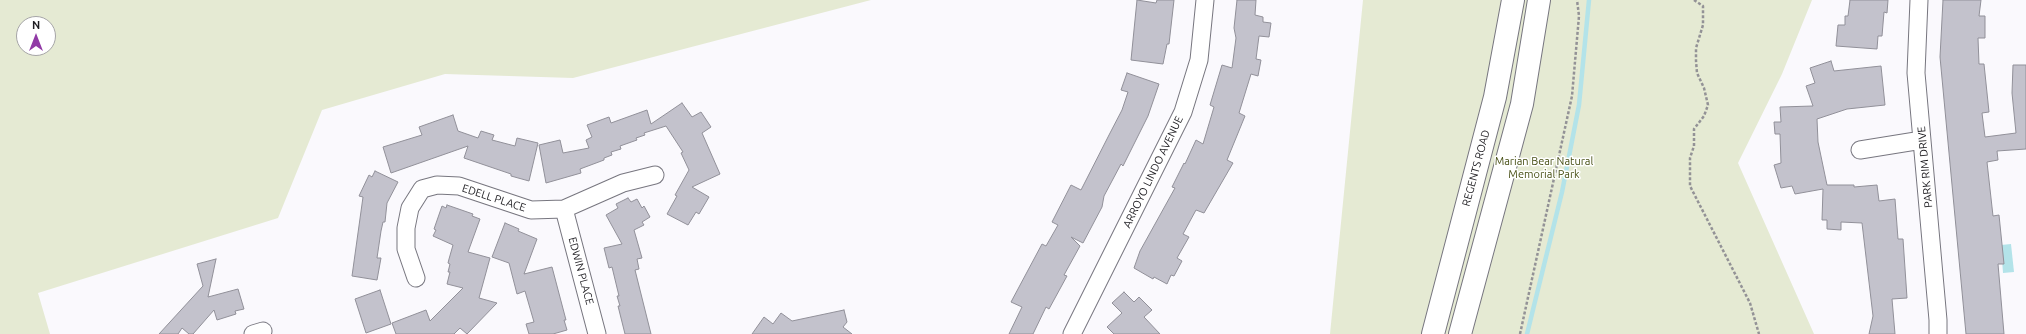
<!DOCTYPE html>
<style>
body{margin:0}
#map{position:relative;width:2026px;height:334px;overflow:hidden;background:#faf9fd;font-family:Ubuntu,sans-serif}
canvas{display:block}
.north{position:absolute;left:16px;top:16px;width:40px;height:40px;box-sizing:border-box;background:#fff;border:1px solid #a5a4a6;border-radius:50%;rotate:0deg;font-size:11px;font-weight:700;line-height:16px;text-align:center;color:#1d1c20}
.north::after{content:'';display:block;margin:auto;width:14px;height:18px;background:#913aa6;clip-path:polygon(50% 0,100% 100%,50% 72%,0 100%)}
</style>
<div id="map">
<canvas width="2026" height="334"></canvas>
<div class="north">N</div>
</div>
<script>
const ctx = document.querySelector('canvas').getContext('2d');
ctx.lineJoin = 'round';
function fillPath(path, color) {
  ctx.fillStyle = color;
  ctx.fill(path, 'evenodd');
}
function shape(rows) {
  const path = new Path2D();
  for (const r of rows) {
    path.moveTo(r[0], r[1]);
    for (let i = 2; i < r.length; i += 2) path.lineTo(r[i], r[i + 1]);
  }
  return path;
}
function strokePath(path, color, width, dash) {
  ctx.strokeStyle = color;
  ctx.lineWidth = width;
  ctx.lineCap = dash ? 'butt' : 'round';
  ctx.setLineDash(dash || []);
  ctx.stroke(path);
}
function write(font, color, halo, rows, align = 'center') {
  ctx.font = font + ' Ubuntu,sans-serif';
  ctx.lineWidth = 3;
  ctx.setLineDash([]);
  ctx.textBaseline = 'middle';
  ctx.strokeStyle = halo;
  ctx.fillStyle = color;
  for (const [text, x, y, turn = 0] of rows) {
    ctx.save();
    ctx.translate(x, y);
    ctx.rotate((+turn || 0) * Math.PI / 180);
    ctx.textAlign = isNaN(turn) ? turn : align;
    if (halo) ctx.strokeText(text, 0, 0);
    ctx.fillText(text, 0, 0);
    ctx.restore();
  }
}
fillPath(shape([
 [0,0,871,0,573,78,445,74,322,110,278,218,38,293,50,334,0,334],
 [24,24,48,24,48,48,24,48],
 [1363,0,1812,0,1782,74,1738,163,1814,334,1330,334]
]), '#e5ead3');
fillPath(shape([
 [2011,244,2014,272,2003,273,2001,245]
]), '#b3e3e9');
strokePath(shape([
 [1527,334,1562,192,1579,105,1589,0]
]), '#b3e3e9', 4.5);
const building = shape([
 [1137,0,1156,3,1157,0,1174,0,1169,44,1167,44,1163,64,1131,60,1137,0],
 [1237,0,1256,0,1255,15,1263,17,1263,22,1271,23,1269,37,1259,36,1256,59,1261,60,1258,76,1251,74,1239,113,1245,116,1227,160,1233,163,1204,213,1196,210,1183,234,1189,237,1177,258,1182,261,1174,276,1171,275,1167,284,1154,277,1153,279,1134,268,1140,251,1175,188,1172,187,1184,163,1185,164,1196,140,1203,144,1214,107,1210,105,1222,65,1232,68,1236,38,1234,28,1237,0],
 [1850,0,1888,0,1887,13,1884,12,1882,36,1878,36,1877,49,1836,46,1838,25,1845,25,1845,16,1848,16,1850,0],
 [1943,0,1981,0,1979,16,1985,16,1985,38,1978,38,1979,64,1984,64,1989,112,1982,113,1985,137,2016,133,2012,93,2013,65,2026,65,2026,149,1997,151,1998,160,1987,162,1993,216,1999,215,2004,264,1998,264,2004,334,1966,334,1940,57,1943,0],
 [1831,61,1834,71,1881,66,1885,105,1847,109,1817,119,1818,142,1827,185,1854,185,1854,187,1877,185,1879,201,1895,199,1898,239,1903,239,1907,298,1892,299,1895,334,1869,334,1873,316,1862,223,1841,222,1841,230,1827,229,1827,220,1822,220,1823,189,1795,194,1792,186,1781,188,1774,165,1781,163,1780,134,1775,134,1774,122,1781,122,1780,107,1813,106,1806,86,1815,83,1810,68,1831,61],
 [1127,73,1159,84,1148,116,1123,166,1121,164,1104,196,1102,207,1083,243,1071,237,1080,246,1064,275,1067,276,1049,309,1046,307,1033,334,1009,334,1022,307,1011,302,1042,244,1046,246,1058,225,1052,222,1071,185,1081,190,1109,135,1122,110,1128,92,1121,90,1127,73],
 [682,103,692,117,701,112,711,127,702,133,720,174,692,187,709,197,699,214,696,212,688,225,667,214,677,196,675,195,689,170,681,153,683,152,666,126,644,133,645,135,636,138,637,140,620,146,621,149,611,152,612,155,604,158,604,160,580,169,581,173,546,183,539,145,560,140,563,153,589,148,586,140,592,137,587,125,609,117,611,123,647,110,651,124,682,103],
 [453,115,458,131,478,138,481,131,494,135,492,140,515,146,517,138,538,143,529,181,511,176,511,174,464,158,468,146,391,173,383,147,422,135,419,127,453,115],
 [375,171,398,182,387,203,385,222,383,222,381,231,377,258,381,258,377,280,352,276,363,197,359,196,369,175,372,177,375,171],
 [628,198,631,202,637,199,642,208,644,206,650,217,642,222,644,225,634,230,642,258,637,259,639,269,635,270,651,334,625,334,618,306,620,306,617,296,619,296,612,267,609,268,604,248,622,244,606,215,618,208,616,204,628,198],
 [447,205,473,214,472,216,480,219,468,252,490,258,479,298,497,303,467,334,460,328,454,334,396,334,392,323,426,310,430,321,463,288,447,284,450,272,448,272,450,264,448,263,449,259,453,245,433,236,436,230,434,229,442,206,446,208,447,205],
 [505,223,519,229,518,231,537,239,524,274,552,267,566,320,564,320,567,330,553,334,529,334,526,324,534,322,525,291,517,294,509,263,492,257,505,223],
 [216,259,208,297,238,289,244,309,235,311,236,314,217,320,214,310,193,334,189,334,182,328,178,334,159,334,203,286,197,264,216,259],
 [380,290,391,324,366,333,355,299,380,290],
 [1124,292,1134,302,1139,297,1152,310,1144,317,1160,334,1114,334,1107,327,1122,313,1112,303,1124,292],
 [844,310,847,322,843,327,852,334,752,334,764,317,773,324,781,313,792,321,844,310]
]);
fillPath(building, '#c3c2cc');
strokePath(building, '#919099', 1);
const minor = shape([
 [1919,0,1916,73,1938,320,1938,334],
 [1860,150,1922,140],
 [564,209,597,334],
 [416,278,406,249,406,228,410,208,422,189,437,185,459,186,531,210,564,209,623,183,655,175],
 [253,334,263,331],
 [1072,334,1183,112,1199,60,1205,0]
]);
const major = shape([
 [1433,334,1495,97,1513,0],
 [1460,334,1522,104,1539,0]
]);
strokePath(minor, '#77767f', 19);
strokePath(major, '#77767f', 24);
strokePath(shape([
 [1694,0,1703,6,1703,25,1696,48,1696,61,1697,73,1704,88,1708,105,1704,116,1694,129,1694,146,1690,158,1690,186,1750,303,1759,334],
 [1520,334,1572,96,1579,16,1577,0]
]), '#939296', 2.5, [3, 2]);
strokePath(minor, '#fff', 17);
strokePath(major, '#fff', 22);
write('11px', '#485016', '#fff', [
 ["Marian Bear Natural",1544,161],
 ["Memorial Park",1544,174]
]);
write('11px', '#1d1c20', '#fff', [
 ["PARK RIM DRIVE",1925,167,-95],
 ["REGENTS ROAD",1476,168,-75],
 ["ARROYO LINDO AVENUE",1153,172,-64],
 ["EDELL PLACE",494,198,18],
 ["EDWIN PLACE",581,271,75]
]);
</script>
